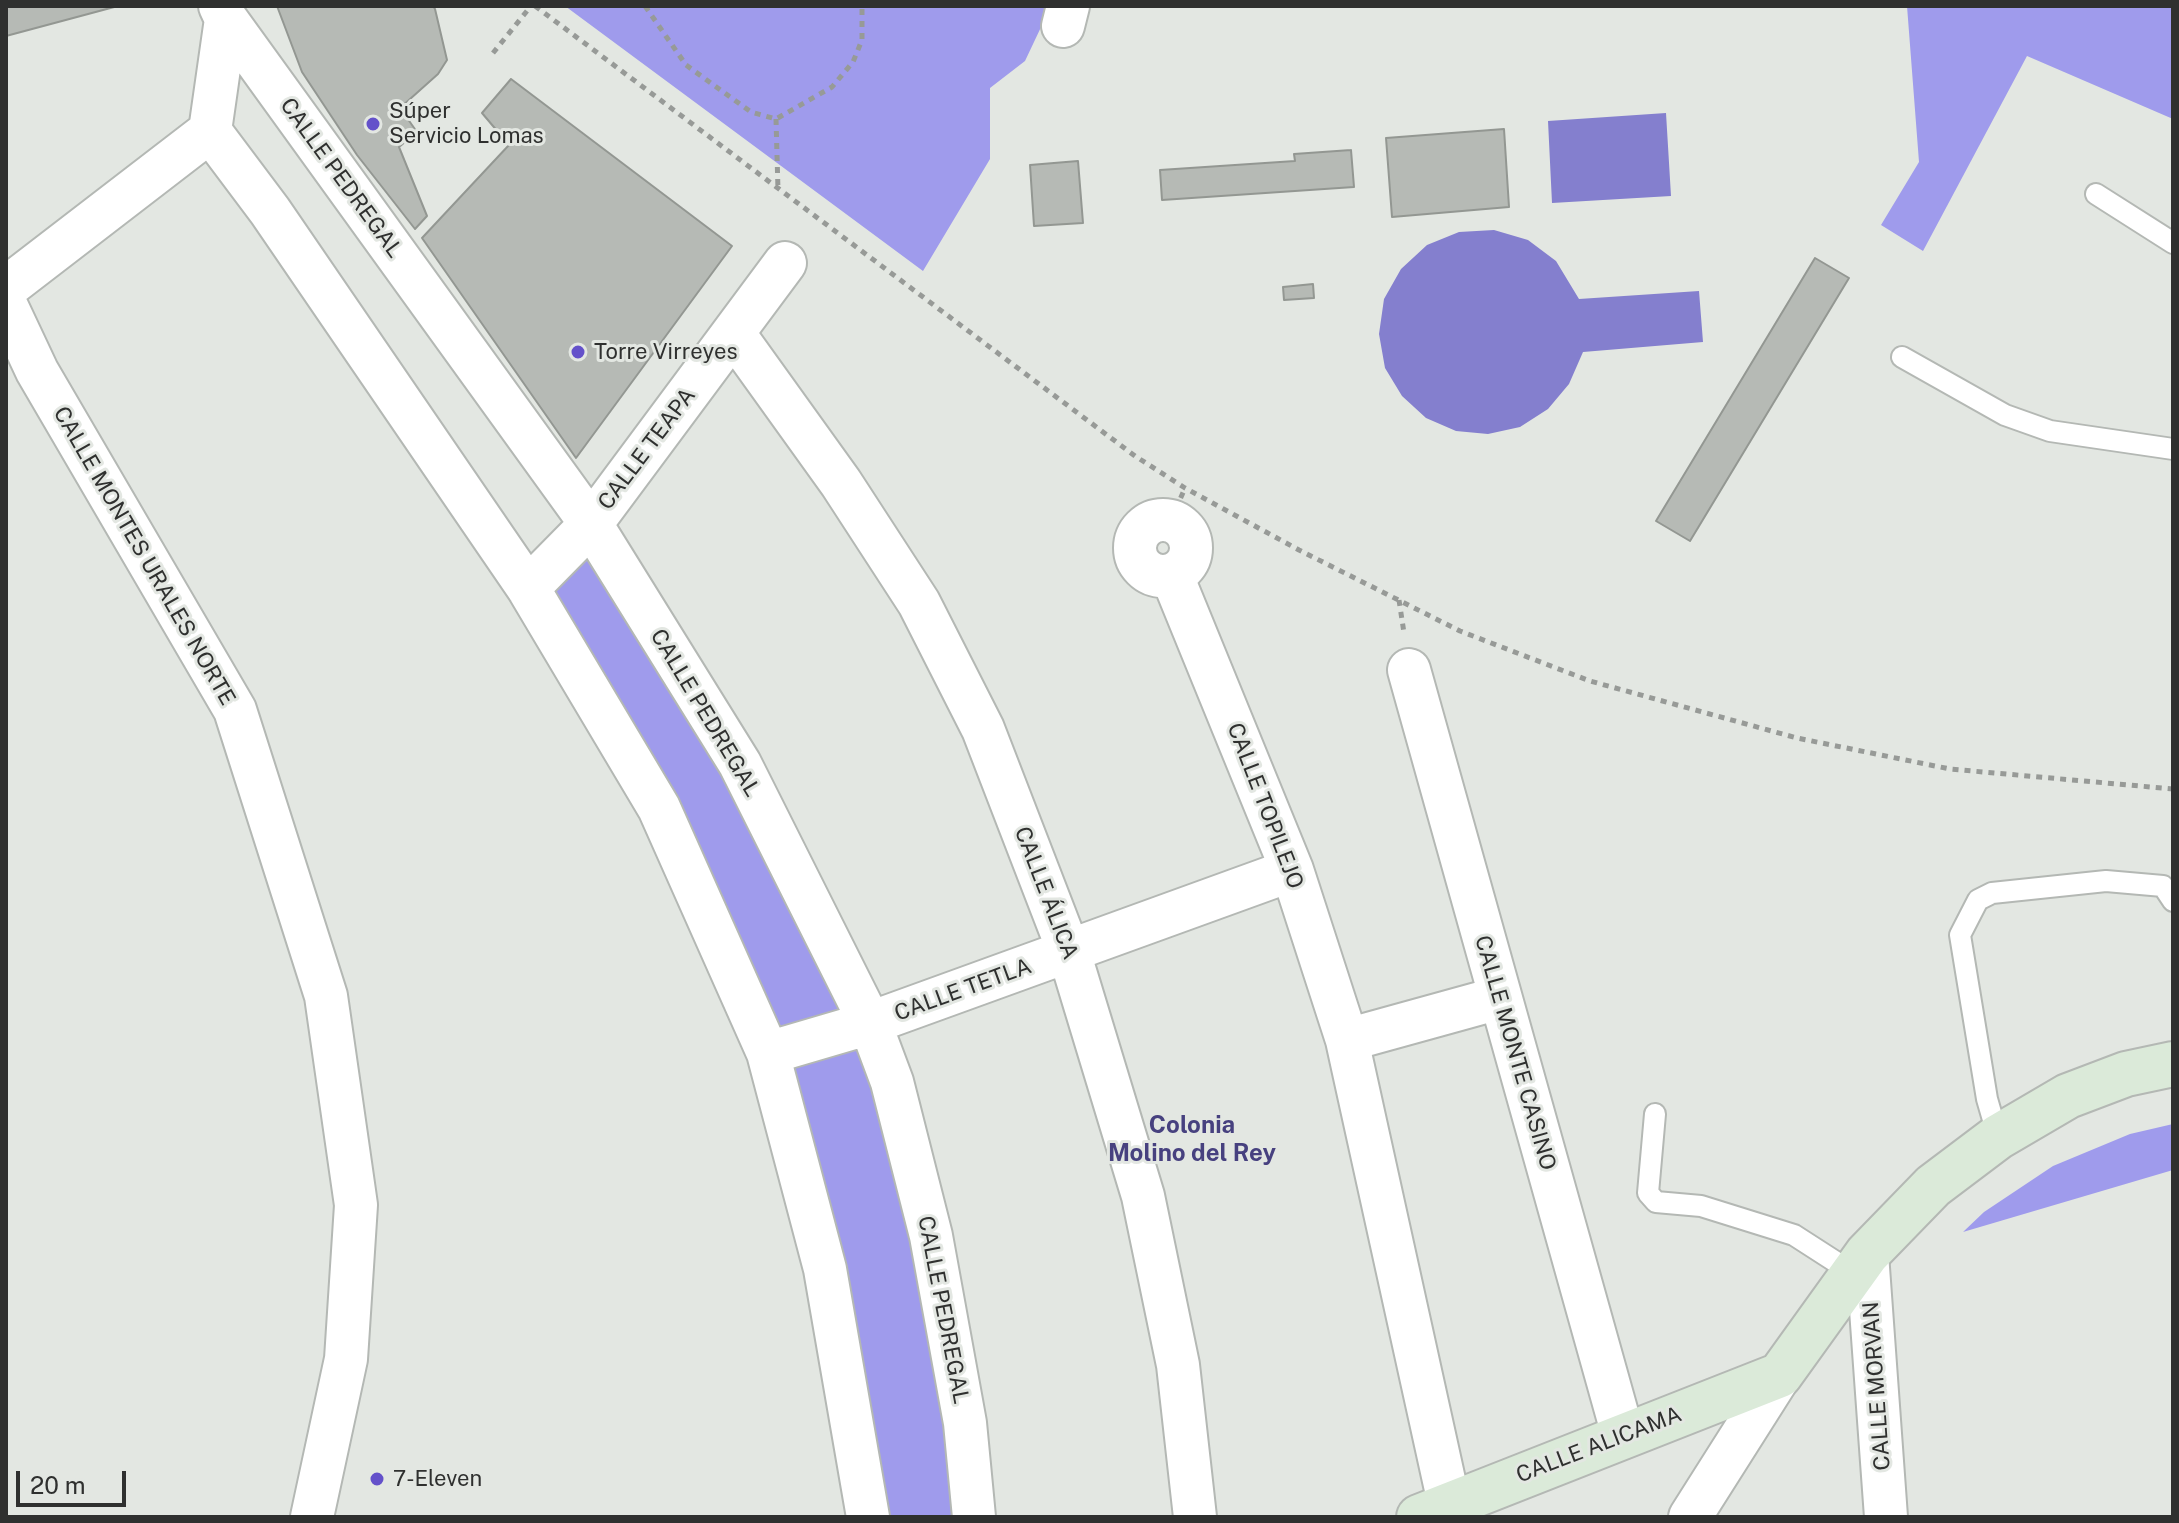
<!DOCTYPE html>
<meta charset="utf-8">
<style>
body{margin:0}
#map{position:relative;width:2179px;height:1523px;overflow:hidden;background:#e3e7e2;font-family:"Public Sans",sans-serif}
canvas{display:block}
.frame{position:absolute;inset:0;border:8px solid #2f302f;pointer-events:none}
.scale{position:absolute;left:16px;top:1471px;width:110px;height:36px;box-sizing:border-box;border:4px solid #2f302f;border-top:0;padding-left:10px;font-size:24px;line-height:28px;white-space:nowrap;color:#2f302f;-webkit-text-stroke:6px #e3e7e2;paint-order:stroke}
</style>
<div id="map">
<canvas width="2179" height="1523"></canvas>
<div class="frame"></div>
<div class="scale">20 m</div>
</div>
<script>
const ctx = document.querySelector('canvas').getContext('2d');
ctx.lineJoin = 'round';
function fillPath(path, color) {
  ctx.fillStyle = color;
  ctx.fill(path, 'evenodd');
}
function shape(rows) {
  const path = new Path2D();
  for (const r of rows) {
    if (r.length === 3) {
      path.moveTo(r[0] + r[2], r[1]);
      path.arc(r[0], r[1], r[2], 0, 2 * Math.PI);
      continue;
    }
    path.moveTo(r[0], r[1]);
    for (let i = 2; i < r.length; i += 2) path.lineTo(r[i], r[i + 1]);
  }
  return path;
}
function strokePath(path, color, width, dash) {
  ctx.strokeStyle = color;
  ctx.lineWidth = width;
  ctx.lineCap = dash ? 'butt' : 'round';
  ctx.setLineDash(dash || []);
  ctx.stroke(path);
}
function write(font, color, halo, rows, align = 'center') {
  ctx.font = font + ' "Public Sans",sans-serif';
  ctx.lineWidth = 6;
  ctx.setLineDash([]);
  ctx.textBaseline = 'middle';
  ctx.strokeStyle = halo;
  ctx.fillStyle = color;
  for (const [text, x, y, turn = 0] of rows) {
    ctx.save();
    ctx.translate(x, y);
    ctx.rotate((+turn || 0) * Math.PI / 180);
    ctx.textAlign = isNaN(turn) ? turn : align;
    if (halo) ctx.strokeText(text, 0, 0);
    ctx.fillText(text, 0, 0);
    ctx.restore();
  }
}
fillPath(shape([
 [565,6,1051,6,1025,61,990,88,990,159,923,271],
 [1907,6,2173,6,2173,119,2027,56,1923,251,1881,225,1919,162],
 [591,531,738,771,888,1093,967,1517,871,1517,762,1025,533,589],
 [2173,1124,2173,1170,1963,1232,1984,1212,2053,1166,2130,1134]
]), '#9f9bec');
fillPath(shape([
 [1666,113,1671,196,1552,203,1548,121],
 [1494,230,1528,240,1556,261,1579,299,1699,291,1703,342,1583,352,1569,384,1548,409,1520,427,1488,434,1456,431,1426,418,1402,396,1385,368,1379,334,1384,299,1401,269,1427,245,1459,232]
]), '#847fce');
const building = shape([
 [6,6,118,6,6,36,6,6],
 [277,6,433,6,435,9,447,60,438,74,400,108,417,132,399,147,427,216,415,229,357,155,302,72,277,6],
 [511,79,732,246,576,458,422,238,509,145,482,113,511,79],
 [1504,129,1509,207,1392,217,1386,138,1504,129],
 [1351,150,1354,187,1162,200,1160,170,1295,161,1294,154,1351,150],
 [1078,161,1083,223,1034,226,1030,165,1078,161],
 [1815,258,1849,278,1690,541,1656,521,1815,258],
 [1313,284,1314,298,1284,300,1283,287,1313,284]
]);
fillPath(building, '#b6bab5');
strokePath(building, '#939792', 2);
const lane = shape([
 [2096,194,2173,243],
 [1902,357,2005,415,2050,431,2173,449],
 [1655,1114,1648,1193,1656,1202,1701,1206,1794,1235,1853,1273],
 [1998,1137,1987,1099,1960,935,1978,900,1992,893,2106,881,2163,886,2173,901]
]);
const street = shape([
 [220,6,226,19,591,524,740,764,870,1023,892,1082,931,1236,965,1423,974,1517],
 [1063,26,1068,6],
 [210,131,270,211,528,588,659,808,768,1053,825,1269,868,1517],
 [6,288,210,131,226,19],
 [6,305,37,371,235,710,326,996,356,1205,346,1359,312,1517],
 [734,334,841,483,919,603,983,729,1069,952,1143,1196,1178,1365,1195,1517],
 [1163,548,28],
 [1172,576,1292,870,1347,1040,1449,1503],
 [528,588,591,524,785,263],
 [1409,670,1623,1435],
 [1347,1040,1499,998],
 [768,1053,870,1023,1292,870],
 [1867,1254,1886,1517],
 [1690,1517,1780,1375]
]);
const secondary = shape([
 [1419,1517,1780,1375,1867,1254,1933,1186,1998,1137,2068,1096,2126,1074,2173,1064]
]);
strokePath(lane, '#b4b8b4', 24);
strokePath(street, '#b4b8b4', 46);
strokePath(secondary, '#b4b8b4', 48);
strokePath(shape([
 [535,6,1135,456,1185,488,1299,550,1460,631,1590,681,1797,738,1950,769,2173,789],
 [645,6,686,65,751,112,776,119,832,87,853,62,862,40,862,6],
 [493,53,531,6],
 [776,119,778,190],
 [1171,520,1185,488],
 [1399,600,1404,633]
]), '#979a97', 5, [6, 6]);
strokePath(lane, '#fff', 20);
strokePath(street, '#fff', 42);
strokePath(secondary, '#dbead9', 44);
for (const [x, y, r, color] of [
 [373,124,8,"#6451ca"],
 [578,352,8,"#6451ca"],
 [377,1479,8,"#6451ca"]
]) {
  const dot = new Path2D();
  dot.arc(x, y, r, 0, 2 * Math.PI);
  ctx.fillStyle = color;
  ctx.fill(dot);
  strokePath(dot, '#e3e7e2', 3);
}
write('22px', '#2f302f', '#e3e7e2', [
 ["Súper",389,111],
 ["Servicio Lomas",389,136],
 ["Torre Virreyes",594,352],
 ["7-Eleven",393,1479]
], 'left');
write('22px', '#2f302f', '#e3e7e2', [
 ["CALLE PEDREGAL",341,178,54],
 ["CALLE TEAPA",647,449,-53],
 ["CALLE MONTES URALES NORTE",144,556,60],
 ["CALLE PEDREGAL",705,713,59],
 ["CALLE TOPILEJO",1265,806,69],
 ["CALLE ÁLICA",1046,893,69],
 ["CALLE TETLA",963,990,-20],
 ["CALLE MONTE CASINO",1515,1053,74],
 ["CALLE PEDREGAL",943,1310,79],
 ["CALLE MORVAN",1877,1386,-94],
 ["CALLE ALICAMA",1599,1445,-21]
]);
write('bold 24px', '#47417f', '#e3e7e2', [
 ["Colonia",1192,1126],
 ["Molino del Rey",1192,1154]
]);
</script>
